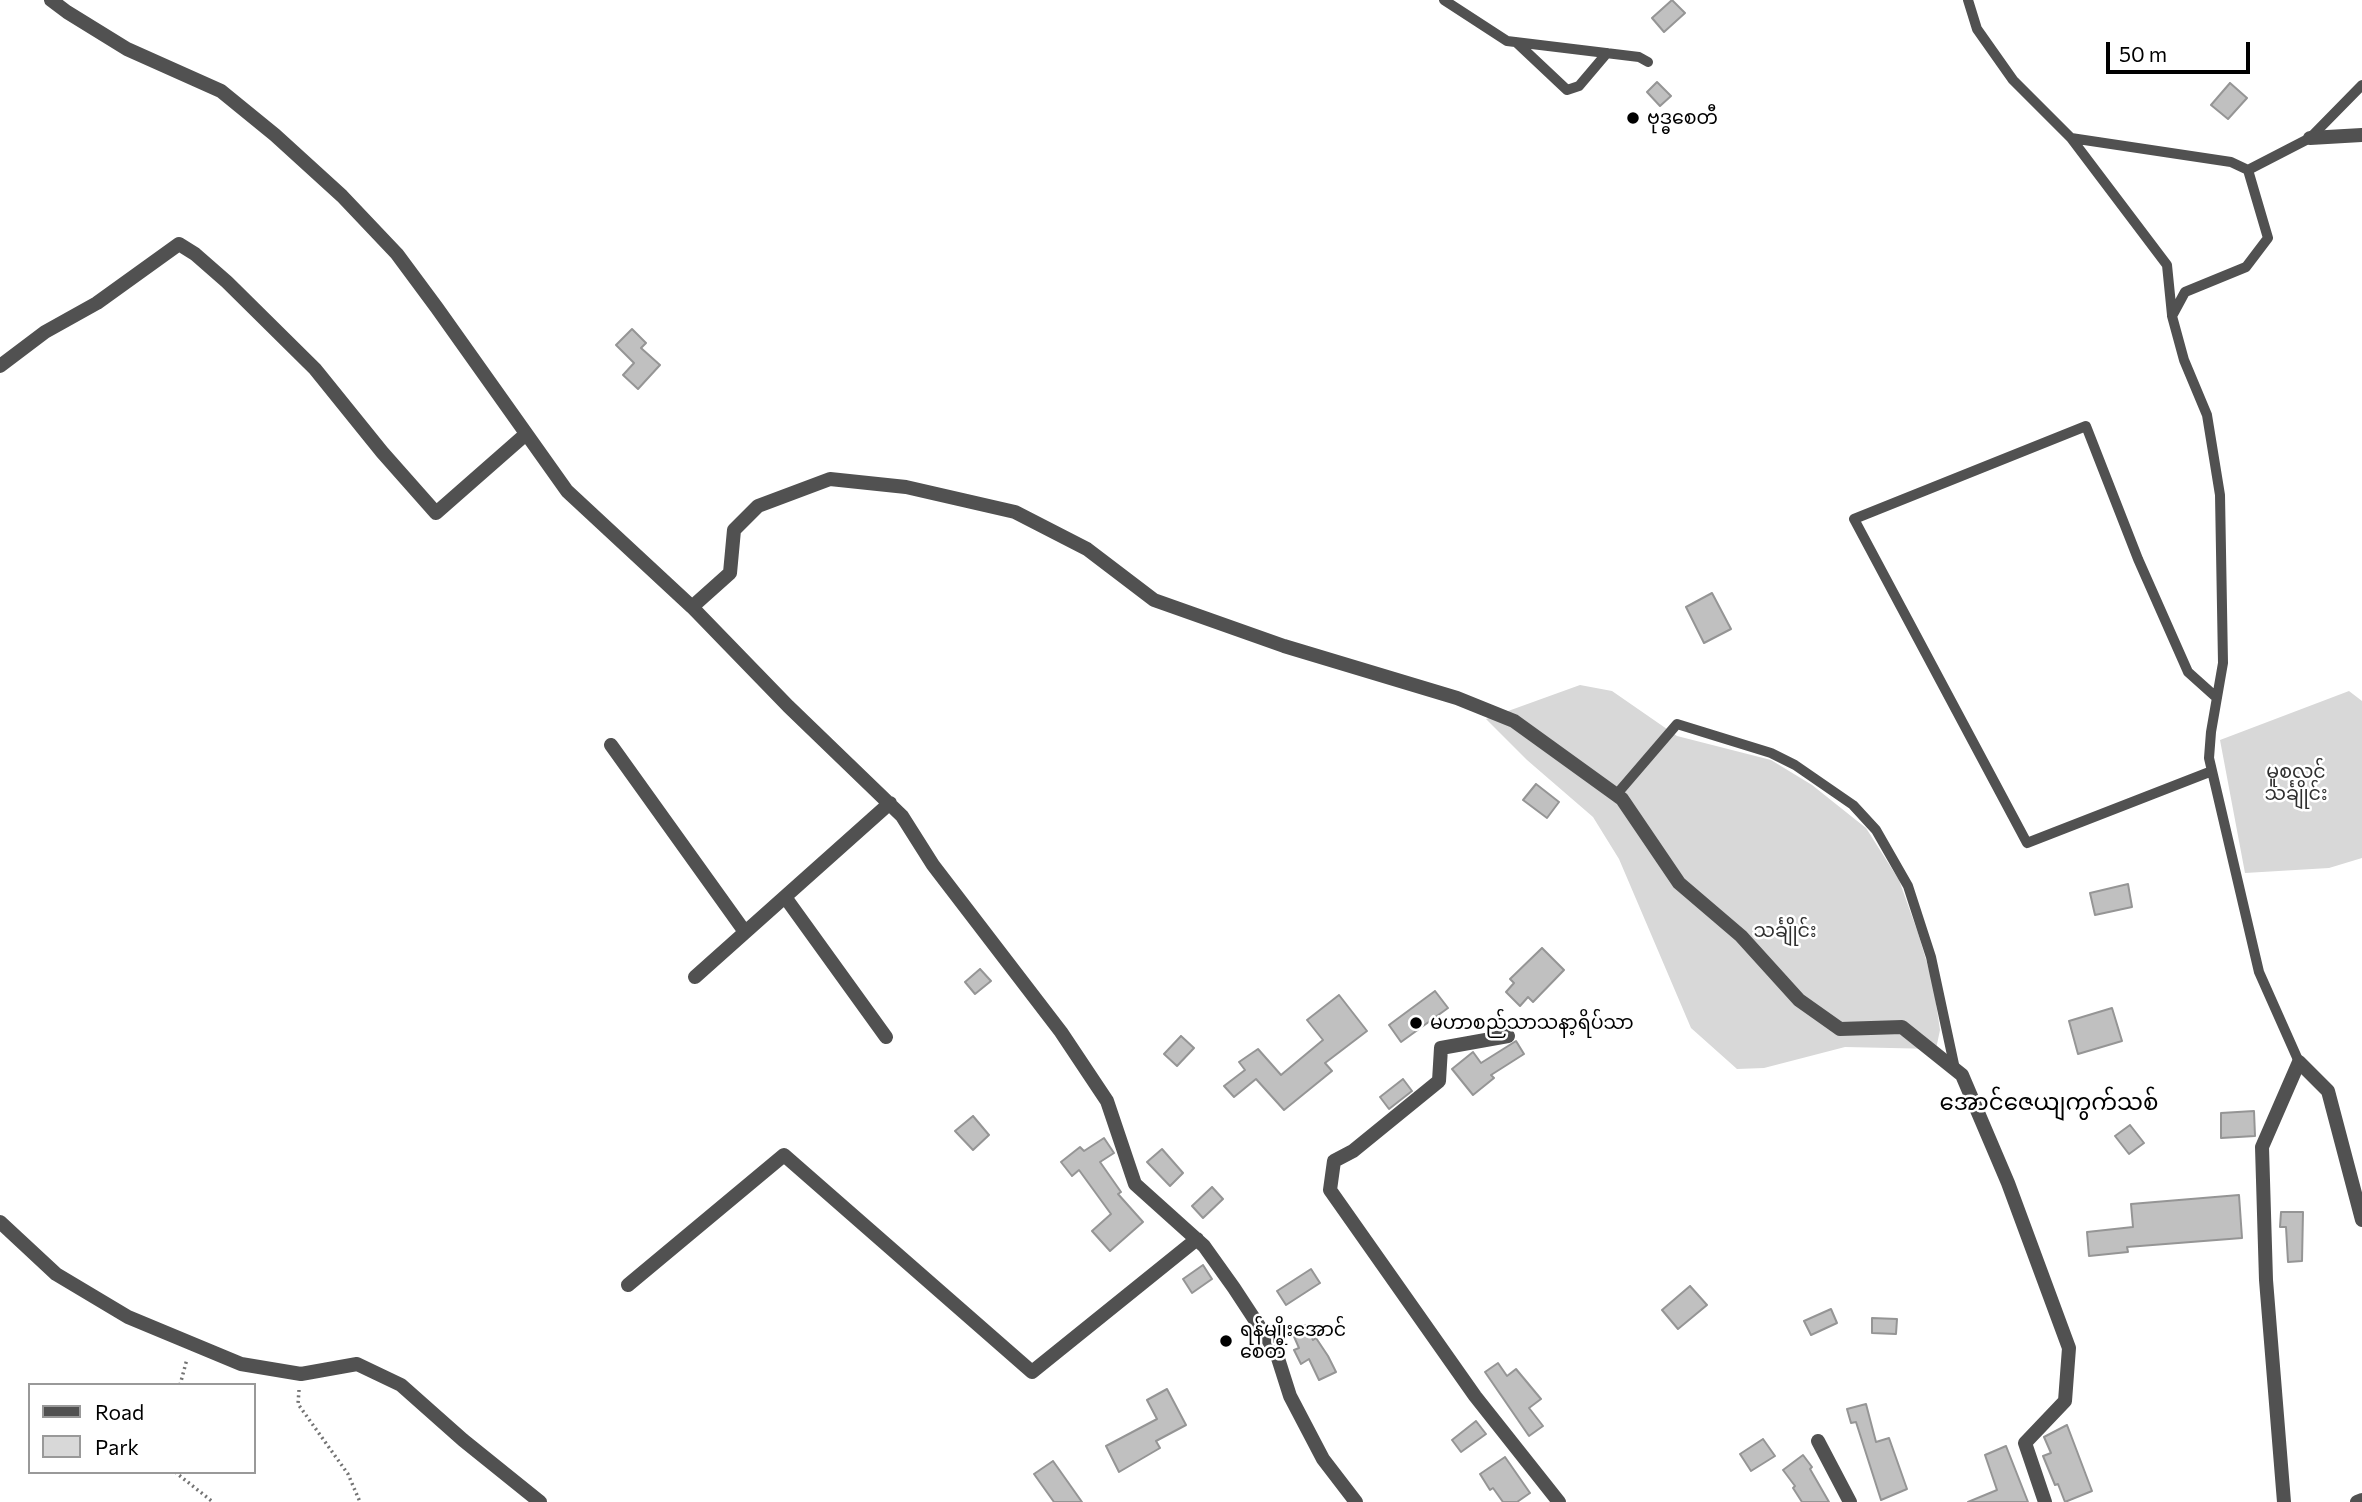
<!DOCTYPE html>
<meta charset="utf-8">
<style>
body{margin:0}
#map{position:relative;width:2362px;height:1502px;overflow:hidden;background:#fff;font-family:Commissioner,sans-serif}
canvas{display:block}
.legend{position:absolute;left:28px;top:1383px;width:228px;height:91px;box-sizing:border-box;background:#fff;border:2px solid #999;margin:0;padding:9px 12px;list-style:none;font-size:21px;color:#000}
.legend li{display:flex;align-items:center;gap:14px;height:35px}
.legend b{width:35px;border:2px solid #999}
.scale{position:absolute;left:2106px;top:42px;width:144px;height:32px;box-sizing:border-box;border:4px solid #000;border-top:0;padding-left:9px;font-size:21px;line-height:24px;white-space:nowrap;color:#000;-webkit-text-stroke:5px #fff;paint-order:stroke}
</style>
<div id="map">
<canvas width="2362" height="1502"></canvas>
<ul class="legend">
<li><b style="height:9px;background:#515151"></b>Road</li>
<li><b style="height:19px;background:#d8d8d8"></b>Park</li>
</ul>
<div class="scale">50 m</div>
</div>
<script>
const ctx = document.querySelector('canvas').getContext('2d');
ctx.lineJoin = 'round';
function fillPath(path, color) {
  ctx.fillStyle = color;
  ctx.fill(path, 'evenodd');
}
function shape(rows) {
  const path = new Path2D();
  for (const r of rows) {
    path.moveTo(r[0], r[1]);
    for (let i = 2; i < r.length; i += 2) path.lineTo(r[i], r[i + 1]);
  }
  return path;
}
function strokePath(path, color, width, dash) {
  ctx.strokeStyle = color;
  ctx.lineWidth = width;
  ctx.lineCap = dash ? 'butt' : 'round';
  ctx.setLineDash(dash || []);
  ctx.stroke(path);
}
function write(font, color, halo, rows, align = 'center') {
  ctx.font = font + ' Commissioner,"Noto Sans Myanmar",sans-serif';
  ctx.lineWidth = 5;
  ctx.setLineDash([]);
  ctx.textBaseline = 'middle';
  ctx.strokeStyle = halo;
  ctx.fillStyle = color;
  for (const [text, x, y, turn = 0] of rows) {
    ctx.save();
    ctx.translate(x, y);
    ctx.rotate((+turn || 0) * Math.PI / 180);
    ctx.textAlign = isNaN(turn) ? turn : align;
    if (halo) ctx.strokeText(text, 0, 0);
    ctx.fillText(text, 0, 0);
    ctx.restore();
  }
}
fillPath(shape([
 [1580,685,1612,691,1677,736,1771,760,1812,785,1866,828,1899,880,1918,933,1933,983,1940,1030,1936,1049,1845,1047,1764,1068,1737,1069,1691,1028,1619,859,1593,817,1527,760,1486,719],
 [2349,691,2362,701,2362,858,2329,868,2245,873,2220,740]
]), '#d8d8d8');
const building = shape([
 [1672,0,1685,13,1664,32,1652,18,1672,0],
 [1657,82,1671,96,1660,106,1647,92,1657,82],
 [2230,83,2247,98,2228,119,2211,105,2230,83],
 [632,329,646,343,641,348,660,365,638,389,623,375,634,363,616,345,632,329],
 [1712,593,1731,629,1704,643,1686,607,1712,593],
 [1536,784,1559,802,1547,818,1523,800,1536,784],
 [2128,884,2132,907,2095,915,2090,893,2128,884],
 [1542,948,1564,970,1533,1002,1528,997,1520,1006,1506,992,1514,983,1510,979,1542,948],
 [980,969,991,981,975,994,965,982,980,969],
 [1435,991,1448,1008,1401,1042,1389,1025,1435,991],
 [1339,995,1367,1031,1325,1063,1332,1071,1284,1110,1256,1079,1234,1097,1224,1086,1245,1070,1239,1062,1258,1049,1281,1075,1323,1040,1307,1020,1339,995],
 [2112,1008,2122,1041,2078,1054,2069,1021,2112,1008],
 [1181,1036,1194,1048,1177,1066,1164,1054,1181,1036],
 [1516,1041,1524,1054,1491,1075,1494,1078,1473,1095,1452,1069,1473,1052,1481,1063,1516,1041],
 [1403,1079,1412,1091,1389,1109,1380,1097,1403,1079],
 [2254,1111,2255,1136,2221,1138,2221,1113,2254,1111],
 [973,1116,989,1135,973,1150,955,1131,973,1116],
 [2130,1125,2144,1143,2129,1154,2115,1136,2130,1125],
 [1104,1138,1114,1153,1100,1162,1121,1192,1118,1194,1143,1222,1110,1251,1092,1231,1111,1214,1079,1170,1072,1176,1061,1162,1080,1147,1084,1151,1104,1138],
 [1162,1149,1183,1173,1170,1186,1147,1162,1162,1149],
 [1212,1187,1223,1199,1203,1218,1192,1206,1212,1187],
 [2239,1195,2242,1238,2127,1247,2128,1252,2089,1256,2087,1232,2133,1227,2131,1204,2239,1195],
 [2281,1212,2303,1212,2302,1261,2288,1262,2286,1227,2280,1227,2281,1212],
 [1203,1265,1212,1279,1192,1293,1183,1279,1203,1265],
 [1311,1269,1320,1283,1286,1305,1277,1291,1311,1269],
 [1690,1286,1707,1305,1678,1329,1662,1310,1690,1286],
 [1831,1309,1837,1323,1811,1335,1804,1321,1831,1309],
 [1872,1318,1897,1319,1896,1334,1872,1333,1872,1318],
 [1306,1325,1313,1340,1316,1338,1328,1356,1336,1372,1319,1380,1309,1359,1301,1364,1294,1350,1299,1348,1292,1332,1306,1325],
 [1498,1363,1507,1376,1516,1369,1541,1399,1529,1408,1543,1426,1529,1436,1485,1372,1498,1363],
 [1167,1389,1186,1425,1156,1441,1160,1448,1119,1472,1106,1446,1157,1419,1147,1400,1167,1389],
 [1866,1404,1876,1442,1889,1438,1907,1489,1881,1500,1856,1422,1851,1423,1847,1409,1866,1404],
 [1476,1421,1486,1434,1461,1452,1452,1440,1476,1421],
 [2067,1425,2092,1491,2065,1502,2058,1484,2055,1485,2043,1456,2051,1453,2044,1437,2067,1425],
 [1763,1439,1775,1456,1751,1471,1740,1454,1763,1439],
 [2006,1446,2028,1502,1968,1502,1997,1490,1985,1455,2006,1446],
 [1803,1455,1812,1467,1810,1469,1829,1502,1802,1502,1793,1488,1795,1486,1783,1470,1803,1455],
 [1505,1457,1530,1493,1517,1502,1503,1502,1493,1488,1490,1490,1480,1474,1505,1457],
 [1053,1461,1082,1502,1054,1502,1034,1474,1053,1461]
]);
fillPath(building, '#c0c0c0');
strokePath(building, '#959595', 2);
strokePath(shape([
 [180,1385,187,1359],
 [299,1390,298,1404,348,1474,360,1502],
 [175,1472,213,1502]
]), '#737373', 3.5, [2, 3.5]);
strokePath(shape([
 [1444,0,1507,41,1639,57,1648,62],
 [1968,0,1977,29,2013,80,2071,138,2231,162,2248,170,2268,238,2246,267,2185,292,2172,316,2184,360,2207,415,2220,495,2223,663,2211,732,2209,758,2259,972,2299,1062],
 [1516,42,1567,90,1579,86,1607,53],
 [2071,138,2167,265,2172,315],
 [2248,170,2310,138,2362,85],
 [2212,771,2027,843,1854,519,2086,426,2138,559,2188,672,2217,698],
 [1616,795,1677,724,1771,753,1795,765,1853,805,1876,830,1908,886,1931,957,1955,1069]
]), '#515151', 10);
strokePath(shape([
 [51,0,67,12,127,49,221,91,275,135,342,196,397,254,437,308,567,491,692,607,788,706,902,816,933,865,1061,1032,1107,1101,1135,1184,1204,1246,1234,1288,1276,1352,1290,1396,1323,1459,1356,1502],
 [2310,138,2362,135],
 [0,366,45,332,97,303,179,244,195,254,227,282,315,369,382,452,436,513,526,434],
 [692,607,730,573,734,530,758,506,830,479,906,487,1015,512,1087,549,1154,600,1284,646,1457,698,1514,721,1622,799,1679,883,1741,936,1799,1000,1840,1029,1902,1027,1962,1075,2008,1183,2069,1348,2065,1401,2025,1443,2045,1502],
 [611,745,745,932],
 [785,897,886,1037],
 [695,977,890,803],
 [1508,1036,1441,1048,1439,1081,1353,1151,1334,1161,1330,1190,1475,1396,1559,1502],
 [0,1222,56,1274,128,1317,241,1364,301,1374,357,1364,401,1385,463,1440,540,1502],
 [628,1285,784,1155,1032,1372,1197,1239],
 [1818,1441,1850,1502],
 [2284,1502,2266,1280,2262,1147,2299,1062,2328,1091,2362,1220],
 [2357,1502,2362,1500]
]), '#515151', 14);
for (const [x, y, r, color] of [
 [1633,118,7,"#000"],
 [1416,1023,7,"#000"],
 [1226,1341,7,"#000"]
]) {
  const dot = new Path2D();
  dot.arc(x, y, r, 0, 2 * Math.PI);
  ctx.fillStyle = color;
  ctx.fill(dot);
  strokePath(dot, '#fff', 2.5);
}
write('19px', '#000', '#fff', [
 ["ဗုဒ္ဓစေတီ",1647,118],
 ["မဟာစည်သာသနာ့ရိပ်သာ",1430,1023],
 ["ရန်မျိုးအောင်",1240,1330],
 ["စေတီ",1240,1352]
], 'left');
write('19px', '#2f2f2f', '#fff', [
 ["မူစလင်",2296,772],
 ["သင်္ချိုင်း",2296,794],
 ["သင်္ချိုင်း",1785,931]
]);
write('23px', '#000', '#fff', [
 ["အောင်ဇေယျကွက်သစ်",2049,1102]
]);
</script>
